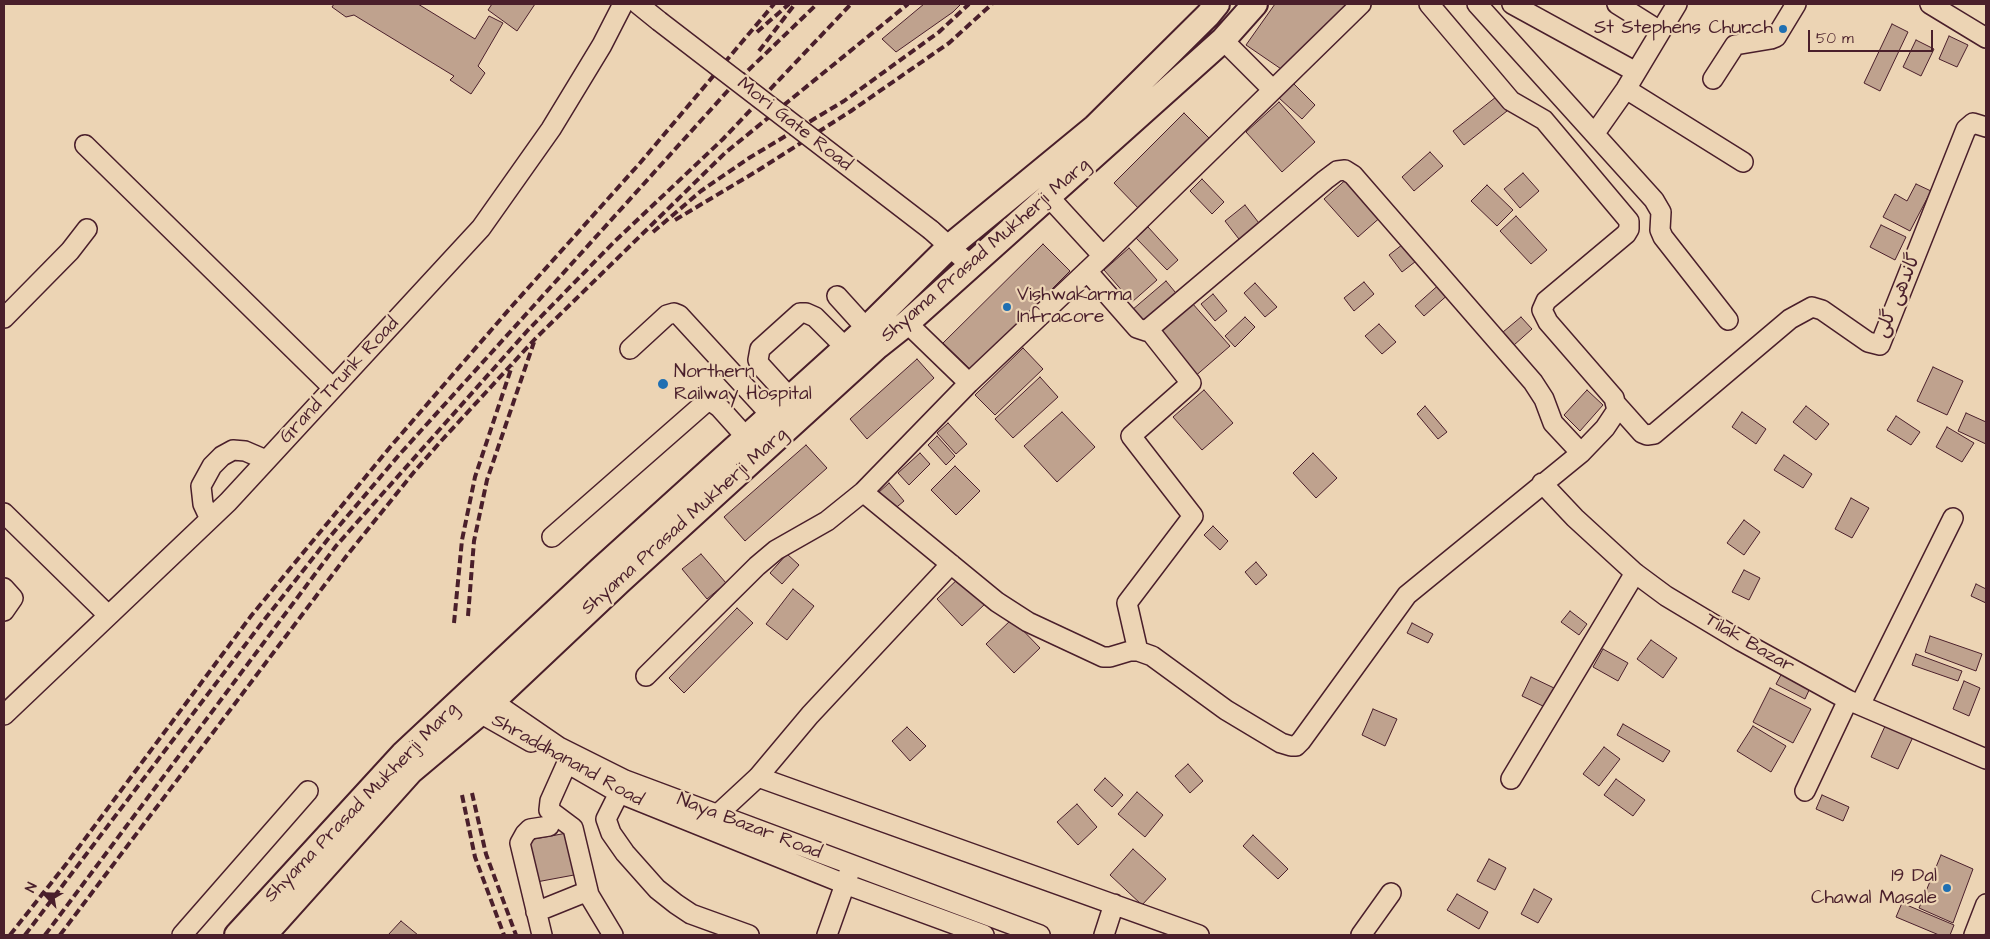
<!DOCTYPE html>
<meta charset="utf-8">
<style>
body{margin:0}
#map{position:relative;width:1990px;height:939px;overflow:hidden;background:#ecd4b4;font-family:"Architects Daughter",sans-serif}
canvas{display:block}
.frame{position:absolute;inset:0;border:5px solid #4a1f2b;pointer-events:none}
.north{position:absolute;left:20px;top:869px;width:50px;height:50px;-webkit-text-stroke:4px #ecd4b4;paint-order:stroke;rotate:295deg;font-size:14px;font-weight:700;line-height:20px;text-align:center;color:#4a1f2b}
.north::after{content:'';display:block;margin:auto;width:18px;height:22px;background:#4a1f2b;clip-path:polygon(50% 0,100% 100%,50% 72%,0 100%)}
.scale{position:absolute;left:1808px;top:30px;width:125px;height:22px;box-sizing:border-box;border:2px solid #4a1f2b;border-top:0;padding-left:6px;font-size:15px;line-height:18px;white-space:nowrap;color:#4a1f2b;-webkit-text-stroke:4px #ecd4b4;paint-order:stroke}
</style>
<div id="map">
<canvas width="1990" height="939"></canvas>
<div class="frame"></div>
<div class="north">N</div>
<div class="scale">50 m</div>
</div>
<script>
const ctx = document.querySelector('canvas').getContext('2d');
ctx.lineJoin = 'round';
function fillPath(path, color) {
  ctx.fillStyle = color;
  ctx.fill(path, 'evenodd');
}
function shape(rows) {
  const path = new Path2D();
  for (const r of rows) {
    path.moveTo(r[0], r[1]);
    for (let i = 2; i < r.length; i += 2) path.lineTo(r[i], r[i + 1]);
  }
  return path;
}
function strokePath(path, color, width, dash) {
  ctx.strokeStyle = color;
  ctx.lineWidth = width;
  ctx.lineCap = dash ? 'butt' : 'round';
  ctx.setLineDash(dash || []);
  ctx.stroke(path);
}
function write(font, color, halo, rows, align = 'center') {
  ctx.font = font + ' "Architects Daughter","Playpen Sans Arabic",sans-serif';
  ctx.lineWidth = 4.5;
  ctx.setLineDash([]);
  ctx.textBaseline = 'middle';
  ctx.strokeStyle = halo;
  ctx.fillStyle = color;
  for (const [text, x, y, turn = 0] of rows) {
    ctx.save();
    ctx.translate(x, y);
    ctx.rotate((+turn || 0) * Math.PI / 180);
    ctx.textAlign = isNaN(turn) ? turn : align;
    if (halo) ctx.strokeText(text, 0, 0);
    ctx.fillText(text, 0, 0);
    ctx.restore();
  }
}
const building = shape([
 [334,4,418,4,475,39,489,16,503,23,478,66,485,73,471,94,450,80,454,76,354,15,346,17,332,7,334,4],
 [492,4,535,4,517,31,488,10,492,4],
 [924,4,961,4,953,12,896,52,882,39,924,4],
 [1275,4,1353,4,1287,73,1246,45,1275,4],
 [1892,24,1908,32,1880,91,1864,83,1892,24],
 [1949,36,1968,45,1957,67,1939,59,1949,36],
 [1916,40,1934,49,1921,76,1903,67,1916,40],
 [1293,83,1315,105,1302,119,1279,98,1293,83],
 [1496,97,1507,111,1464,145,1453,131,1496,97],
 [1279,102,1315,142,1282,172,1246,132,1279,102],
 [1184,113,1212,141,1141,211,1114,183,1184,113],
 [1430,152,1443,166,1414,191,1402,177,1430,152],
 [1523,173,1539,191,1520,208,1504,189,1523,173],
 [1349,177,1383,215,1358,237,1324,199,1349,177],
 [1202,179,1224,202,1212,214,1190,191,1202,179],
 [1916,184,1931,191,1910,231,1883,217,1895,194,1907,201,1916,184],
 [1487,185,1513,210,1497,226,1471,201,1487,185],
 [1245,205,1262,227,1242,243,1225,221,1245,205],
 [1516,216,1547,250,1531,264,1500,231,1516,216],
 [1881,225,1906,237,1895,260,1870,247,1881,225],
 [1148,227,1178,260,1167,270,1136,238,1148,227],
 [1407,241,1420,258,1402,272,1389,255,1407,241],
 [1043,244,1070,271,971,370,943,343,1043,244],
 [1129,248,1157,280,1132,302,1104,270,1129,248],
 [1166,281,1180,298,1145,324,1132,310,1166,281],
 [1364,282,1374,294,1354,311,1344,298,1364,282],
 [1442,282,1451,292,1424,316,1415,306,1442,282],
 [1255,283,1277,307,1265,317,1244,293,1255,283],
 [1213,294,1227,311,1215,321,1201,304,1213,294],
 [1192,303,1230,346,1193,378,1156,335,1192,303],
 [1245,317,1255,327,1235,347,1225,336,1245,317],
 [1521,317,1532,329,1514,345,1503,332,1521,317],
 [1379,324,1396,342,1382,354,1365,336,1379,324],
 [1023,348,1043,369,995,415,975,395,1023,348],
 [917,359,934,378,867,439,850,419,917,359],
 [1933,367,1963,381,1947,415,1917,401,1933,367],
 [1040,377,1058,397,1013,438,995,419,1040,377],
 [1204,390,1233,423,1202,450,1173,417,1204,390],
 [1587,390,1603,405,1580,431,1564,415,1587,390],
 [1425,406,1447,432,1438,439,1417,414,1425,406],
 [1806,406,1829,424,1816,440,1793,422,1806,406],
 [1062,412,1095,447,1057,482,1024,446,1062,412],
 [1742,412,1766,429,1756,444,1732,427,1742,412],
 [1966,413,1986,422,1986,444,1958,431,1966,413],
 [1896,416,1920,432,1911,445,1887,430,1896,416],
 [948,423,967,444,956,454,937,433,948,423],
 [1947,427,1974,443,1962,462,1936,447,1947,427],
 [937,436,955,456,946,465,928,445,937,436],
 [806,445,827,468,745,541,724,517,806,445],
 [920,453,930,464,909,485,898,473,920,453],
 [1313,453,1337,478,1316,498,1293,473,1313,453],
 [1784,455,1812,474,1803,488,1774,470,1784,455],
 [955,466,980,491,956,515,931,490,955,466],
 [889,483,904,501,892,511,878,493,889,483],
 [1851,498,1869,508,1852,538,1835,529,1851,498],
 [1744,520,1760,532,1744,555,1727,543,1744,520],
 [1213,526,1228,541,1220,550,1204,535,1213,526],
 [701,554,726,583,707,599,682,569,701,554],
 [787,554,799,565,782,584,770,573,787,554],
 [1256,562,1267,575,1256,585,1245,572,1256,562],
 [1744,570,1760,578,1749,600,1732,592,1744,570],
 [962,575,987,602,962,626,937,599,962,575],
 [1976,584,1986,589,1986,603,1971,596,1976,584],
 [793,589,814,606,787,640,766,624,793,589],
 [737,608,753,623,684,693,669,678,737,608],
 [1570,611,1587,624,1579,635,1561,622,1570,611],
 [1012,619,1040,648,1014,673,986,644,1012,619],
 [1412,623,1433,634,1428,643,1407,633,1412,623],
 [1930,636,1982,654,1976,671,1925,652,1930,636],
 [1651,640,1677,658,1663,678,1637,659,1651,640],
 [1603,649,1628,663,1618,681,1593,667,1603,649],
 [1916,654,1962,671,1958,681,1912,665,1916,654],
 [1782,673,1810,688,1805,699,1776,684,1782,673],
 [1531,677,1554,688,1545,707,1522,696,1531,677],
 [1964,681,1980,688,1969,716,1953,709,1964,681],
 [1770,688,1811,709,1793,743,1753,722,1770,688],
 [1373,709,1397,719,1385,746,1362,735,1373,709],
 [1623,724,1670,751,1663,762,1617,735,1623,724],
 [1886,724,1913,737,1898,769,1871,757,1886,724],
 [1753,726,1786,746,1771,772,1737,751,1753,726],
 [907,727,926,746,910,761,892,741,907,727],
 [1604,747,1620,759,1599,786,1583,774,1604,747],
 [1188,764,1203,781,1190,793,1175,776,1188,764],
 [1105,778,1123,795,1112,807,1094,790,1105,778],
 [1616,779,1645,800,1633,816,1604,795,1616,779],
 [1137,792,1163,815,1145,837,1118,814,1137,792],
 [1822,795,1849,807,1843,821,1816,809,1822,795],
 [1077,804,1097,827,1078,845,1057,822,1077,804],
 [567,833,574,875,531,883,524,841,567,833],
 [1253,835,1288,869,1278,879,1243,846,1253,835],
 [1133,849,1166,879,1142,905,1110,875,1133,849],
 [1941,855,1973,869,1953,923,1919,908,1941,855],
 [1489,859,1506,868,1495,890,1477,881,1489,859],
 [1534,889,1552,899,1538,923,1521,914,1534,889],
 [1457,894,1488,912,1479,929,1447,910,1457,894],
 [1902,903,1954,925,1950,935,1939,935,1896,917,1902,903],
 [401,921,418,935,388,935,401,921]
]);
fillPath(building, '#bfa28e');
strokePath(building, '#4a1f2b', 1);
const minor = shape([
 [638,4,659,21],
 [1477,4,1654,200,1661,212,1660,230,1663,237,1728,320],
 [1512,4,1636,72],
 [1617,4,1660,31],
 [1930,4,1986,38],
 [1223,40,1273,90],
 [1713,79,1735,45,1771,39,1776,37,1796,4],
 [1626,89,1743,162],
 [1595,133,1626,89,1677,4],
 [85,145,333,388],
 [1048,196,1103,256],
 [931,230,970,265],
 [1087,271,1137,328,1146,331,1325,180,1337,171,1345,170,1353,175,1533,382,1544,399,1553,423,1581,453],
 [837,296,866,328],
 [4,318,70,251,87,229],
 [907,323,969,383],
 [630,349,667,315,674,313,679,315,771,415],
 [790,398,760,365,758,360,760,349,800,313,806,313,815,317,845,347],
 [1617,405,1642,433,1647,435,1654,434,1790,319,1812,307,1822,310,1868,342,1880,345,1966,129,1973,123,1986,127],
 [1542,483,1575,518,1635,573,1666,596,1741,641,1848,700,1986,759],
 [863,492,997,602,1028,622,1103,657,1110,657,1130,651,1138,651,1152,656,1226,710,1281,743,1291,746,1296,746,1301,741,1407,595,1581,453,1605,428,1617,410,1614,398,1548,322,1542,310,1546,301,1626,234,1629,229,1629,221,1544,120,1511,101,1429,4],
 [4,513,108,615],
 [210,519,203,504,201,486,212,466,222,456,233,450,245,451,266,460],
 [552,537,706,402,712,402,719,407,746,437],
 [4,588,13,598,4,611],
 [1138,651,1127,603,1193,516,1131,436,1191,383,1149,330],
 [646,676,757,566,776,550,827,521,863,492,969,383,1103,256,1361,4],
 [486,692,492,701,559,747,625,780,1040,935],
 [472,702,480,713,531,742],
 [1860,705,1953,518],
 [4,715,228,502,481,228,551,129,602,45,623,4],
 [567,763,550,801,549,810,573,828,589,895,613,935],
 [574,767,619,793,845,884,984,935],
 [758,777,1199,935],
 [1511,779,1635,573],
 [624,783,606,819,611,833,625,853,657,889,676,904,691,914,749,935],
 [1805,791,1848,700],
 [717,815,758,777,810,715,951,564],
 [536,912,588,891],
 [182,935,308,791],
 [542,935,520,843,525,834,530,829,549,826],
 [827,935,849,873],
 [1104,935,1114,904],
 [1361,935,1391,893],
 [1974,935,1986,904]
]);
const major = shape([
 [237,935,403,754,600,570,862,333,949,247,1095,127,1208,15,1217,4],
 [264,935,411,771,480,713,620,581,878,346,907,323,1223,40,1255,4]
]);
strokePath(minor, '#4a1f2b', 22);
strokePath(major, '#4a1f2b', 28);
strokePath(minor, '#ecd4b4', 19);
strokePath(major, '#ecd4b4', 24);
strokePath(shape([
 [757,32,789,4],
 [759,51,795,4],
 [675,220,757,171,851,111,949,43,992,4],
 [653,232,701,191,749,158,844,101,939,32,969,4],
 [468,616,474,541,487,480,534,342],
 [454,623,462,540,475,477,512,366],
 [472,793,486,854,516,935],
 [462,795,475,857,504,935],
 [10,935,67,863,251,616,391,446,512,306,640,163,774,4],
 [25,935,261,624,328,539,399,455,733,85,817,4],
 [45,935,336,546,528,330,613,243,723,139,851,4],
 [60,935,348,554,414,472,442,440,535,339,725,153,908,4]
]), '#4a1f2b', 4, [8, 4]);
const minorBridge = shape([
 [659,21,931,230]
]);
strokePath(minorBridge, '#4a1f2b', 22, []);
strokePath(minorBridge, '#ecd4b4', 19);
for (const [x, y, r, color] of [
 [1783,29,5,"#1f6fb2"],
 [1007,307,5,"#1f6fb2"],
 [663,384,6,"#1f6fb2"],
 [1947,888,5,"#1f6fb2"]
]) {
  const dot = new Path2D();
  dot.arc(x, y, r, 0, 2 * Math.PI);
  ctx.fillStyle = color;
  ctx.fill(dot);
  strokePath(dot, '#ecd4b4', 2);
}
write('19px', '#4a1f2b', '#ecd4b4', [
 ["St Stephens Church",1773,29],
 ["Vishwakarma",1017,296,"left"],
 ["Infracore",1017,318,"left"],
 ["Northern",674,373,"left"],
 ["Railway Hospital",674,395,"left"],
 ["19 Dal",1937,877],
 ["Chawal Masale",1937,899]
], 'right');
write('19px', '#4a1f2b', '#ecd4b4', [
 ["Mori Gate Road",794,125,38],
 ["Shyama Prasad Mukherji Marg",986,251,-41],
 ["گاندھی گلی",1899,296,-67],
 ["Grand Trunk Road",340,381,-47],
 ["Shyama Prasad Mukherji Marg",685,522,-42],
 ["Tilak Bazar",1749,644,30],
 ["Shraddhanand Road",567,761,29],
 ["Shyama Prasad Mukherji Marg",362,803,-46],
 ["Naya Bazar Road",749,827,21]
]);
</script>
